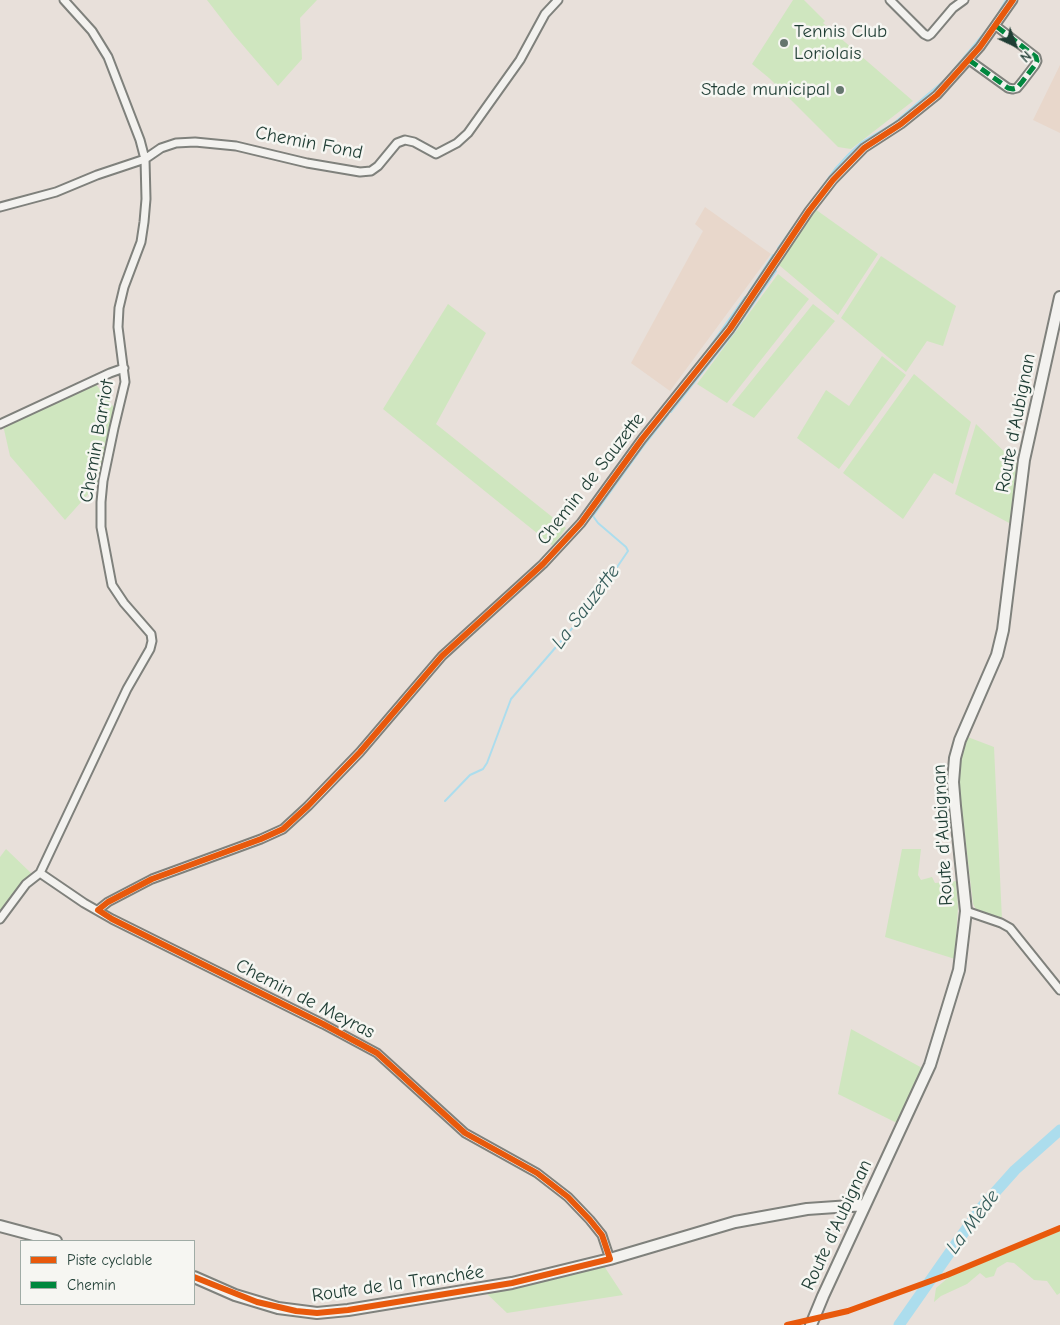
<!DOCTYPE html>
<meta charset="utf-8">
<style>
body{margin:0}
#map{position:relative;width:1060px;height:1325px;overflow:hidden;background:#e8e0da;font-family:"Comic Neue",sans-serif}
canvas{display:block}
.legend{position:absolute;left:20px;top:1240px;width:175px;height:65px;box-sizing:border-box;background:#f6f6f2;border:1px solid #a0aca6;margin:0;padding:6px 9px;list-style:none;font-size:15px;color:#1f3d34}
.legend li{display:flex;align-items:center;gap:10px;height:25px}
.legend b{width:25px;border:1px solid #a0aca6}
.north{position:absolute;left:990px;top:20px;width:50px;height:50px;-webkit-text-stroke:4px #f6f6f2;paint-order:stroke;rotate:137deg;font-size:14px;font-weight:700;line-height:20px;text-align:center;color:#1f3d34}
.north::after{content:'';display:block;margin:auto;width:18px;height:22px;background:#1f3d34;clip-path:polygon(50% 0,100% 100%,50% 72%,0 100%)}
</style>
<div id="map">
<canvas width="1060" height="1325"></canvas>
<ul class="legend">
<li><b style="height:6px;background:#e8590c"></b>Piste cyclable</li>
<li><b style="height:6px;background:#00873e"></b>Chemin</li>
</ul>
<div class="north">N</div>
</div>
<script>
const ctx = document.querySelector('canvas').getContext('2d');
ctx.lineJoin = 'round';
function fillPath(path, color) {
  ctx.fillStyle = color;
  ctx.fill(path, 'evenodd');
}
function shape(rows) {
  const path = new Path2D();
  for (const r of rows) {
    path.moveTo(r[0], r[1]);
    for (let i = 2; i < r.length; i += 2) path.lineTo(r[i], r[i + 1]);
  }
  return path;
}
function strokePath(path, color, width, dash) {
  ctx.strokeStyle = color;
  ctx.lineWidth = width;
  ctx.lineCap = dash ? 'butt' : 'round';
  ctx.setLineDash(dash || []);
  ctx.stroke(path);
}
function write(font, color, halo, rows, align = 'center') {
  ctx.font = font + ' "Comic Neue",sans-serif';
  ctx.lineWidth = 5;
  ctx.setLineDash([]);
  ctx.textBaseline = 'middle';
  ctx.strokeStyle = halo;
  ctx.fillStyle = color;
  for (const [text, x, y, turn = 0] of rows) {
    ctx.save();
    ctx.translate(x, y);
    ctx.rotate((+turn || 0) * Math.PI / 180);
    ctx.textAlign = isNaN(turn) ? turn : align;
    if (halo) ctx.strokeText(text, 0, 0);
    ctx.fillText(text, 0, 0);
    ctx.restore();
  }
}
fillPath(shape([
 [1060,65,1060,133,1033,120],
 [705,207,771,254,670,391,631,363,703,231,695,224]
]), '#e8d7cb');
fillPath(shape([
 [207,0,317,0,300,18,302,59,278,86,234,35],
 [793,0,804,0,825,21,823,23,913,101,851,149,838,147,769,78,752,64],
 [815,209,878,254,838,315,779,265],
 [881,256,956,306,943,346,927,341,906,372,841,318],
 [778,274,809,299,727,403,697,384],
 [448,304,486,333,436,424,566,528,553,546,383,409],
 [813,304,835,321,754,418,732,405],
 [882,356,906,375,839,469,797,438,826,390,849,406],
 [914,374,971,422,953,484,934,473,903,519,843,473],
 [95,383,116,410,101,480,65,520,10,456,3,425],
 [976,424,1019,466,1011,524,955,494],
 [965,736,994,747,1002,920,977,911,973,904,960,794,960,761],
 [6,849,32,874,25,881,0,913,0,857],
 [902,849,921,849,918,875,921,880,932,877,935,883,956,881,958,907,955,959,885,937],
 [851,1029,924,1069,899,1124,838,1094],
 [1060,1231,1060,1293,1057,1295,1047,1281,1034,1280,1014,1263,1007,1262,997,1268,994,1276,986,1278,980,1273,967,1284,941,1296,934,1302,936,1288,949,1277],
 [604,1266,623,1295,507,1313,484,1291]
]), '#cfe6bf');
strokePath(shape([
 [778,248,835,169,849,154,862,142,894,123,947,78,994,21,1006,0],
 [749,292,773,255],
 [694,369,745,297],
 [671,412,731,336,776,271],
 [445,801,470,775,483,769,487,763,511,699,588,610,628,551,626,547,598,523,593,516,642,448,668,415]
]), '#acdded', 2);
strokePath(shape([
 [899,1325,981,1208,1015,1170,1060,1130]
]), '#acdded', 11);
const street = shape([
 [890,0,924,34,928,36,931,34,953,8,964,0],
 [969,60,1008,88,1013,89,1017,88,1022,82,1035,65,1037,61,1036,57,996,26],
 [0,207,56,192,97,175,145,159,161,148,176,143,195,142,236,146,307,163,360,172,371,171,378,166,397,143,405,140,414,142,436,154,457,143,468,133,520,60,545,14,558,0],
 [0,424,110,373,124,368],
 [40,873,84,903,112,919,323,1024,377,1053,465,1133,537,1173,568,1197,590,1220,602,1235,610,1259],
 [98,910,108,902,152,879,261,839,283,829,308,806,360,752,442,656,543,564,581,523,642,439,730,329,809,211,833,180,864,148,901,124,937,95,980,47,1013,0],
 [966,911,1001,923,1010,928,1060,990],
 [0,919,26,884,40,873,127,689,150,649,152,641,151,634,124,603,112,585,101,527,101,502,103,481,114,428,125,382,118,327,119,308,124,287,141,242,144,222,146,199,145,159,140,140,108,57,92,31,64,0]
]);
const secondary = shape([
 [0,1226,56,1241],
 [194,1277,235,1295,278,1308,317,1313,348,1310,512,1283,610,1259,735,1222,807,1209,865,1205],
 [811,1325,823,1296,930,1065,959,970,966,911,955,806,953,782,955,758,960,740,997,655,1003,630,1024,460,1060,297]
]);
strokePath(street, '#7f817c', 11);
strokePath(secondary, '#7f817c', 14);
strokePath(street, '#f3f2ef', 7);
strokePath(secondary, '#f3f2ef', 10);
strokePath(shape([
 [969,60,1008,88,1013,89,1017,88,1022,82,1035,65,1037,61,1036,57,996,26]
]), '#00873e', 5, [10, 5]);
strokePath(shape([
 [194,1277,257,1302,296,1311,317,1313,348,1310,512,1283,610,1259,602,1235,590,1220,568,1197,537,1173,465,1133,377,1053,323,1024,112,919,98,910,108,902,152,879,261,839,283,829,308,806,360,752,442,656,543,564,581,523,642,439,730,329,809,211,833,180,864,148,901,124,937,95,980,47,1013,0],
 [787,1325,848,1311,947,1275,1060,1228]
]), '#e8590c', 6);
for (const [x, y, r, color] of [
 [784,43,5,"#65766e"],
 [840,90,5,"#65766e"]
]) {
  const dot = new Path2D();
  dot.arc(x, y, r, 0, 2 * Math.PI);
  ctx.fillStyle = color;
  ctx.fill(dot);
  strokePath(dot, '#f6f6f2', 2);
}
write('19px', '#1f3d34', '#f6f6f2', [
 ["Tennis Club",794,32],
 ["Loriolais",794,54],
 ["Stade municipal",830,90,"right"]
], 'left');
write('19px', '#1f3d34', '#f6f6f2', [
 ["Chemin Fond",309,143,11],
 ["Route d'Aubignan",1016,423,-79],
 ["Chemin Barriot",97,441,-80],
 ["Chemin de Sauzette",591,479,-52],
 ["Route d'Aubignan",943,835,-93],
 ["Chemin de Meyras",305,999,27],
 ["Route d'Aubignan",837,1225,-65],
 ["Route de la Tranchée",398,1284,-8]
]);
write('italic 20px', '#365d5b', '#f6f6f2', [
 ["La Sauzette",586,607,-53],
 ["La Mède",973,1222,-53]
]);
</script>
